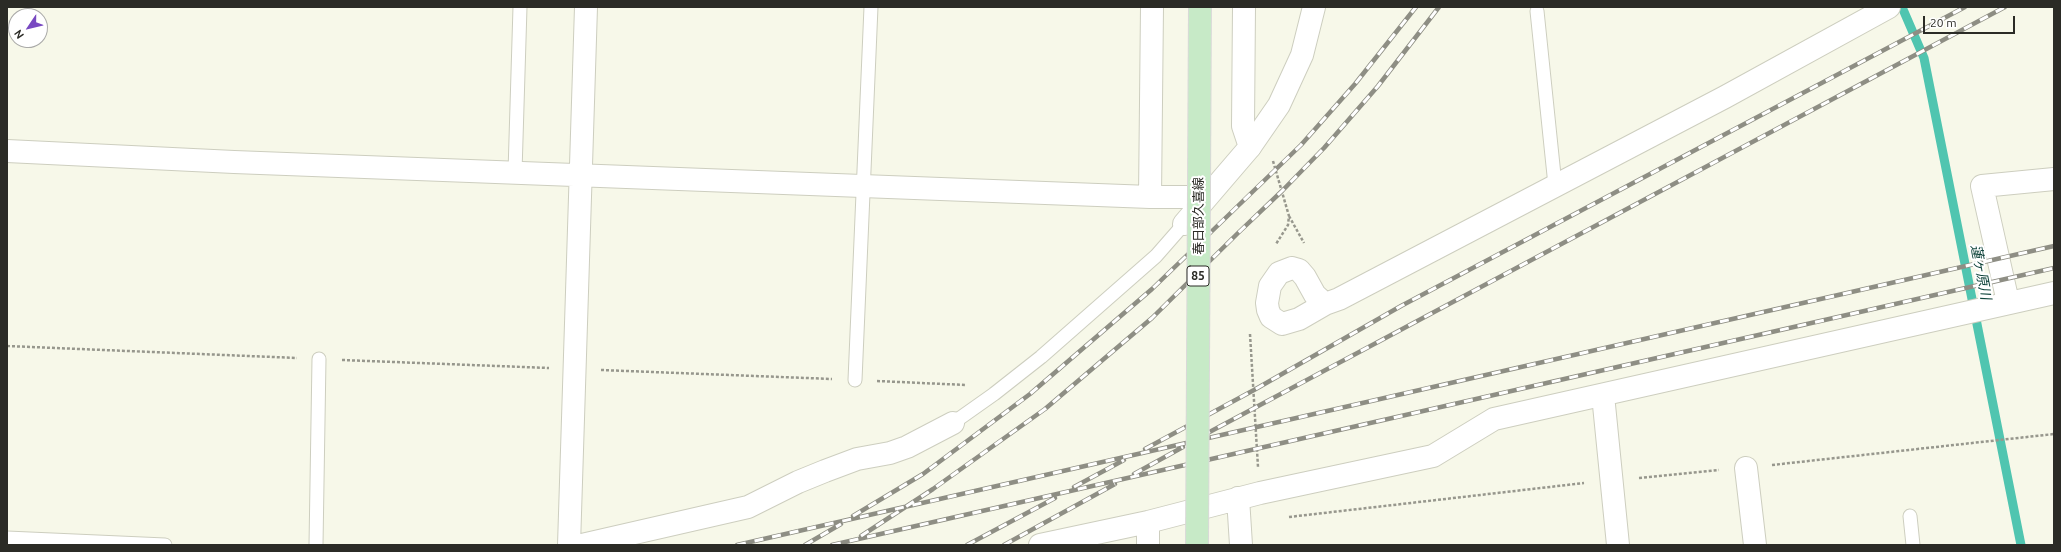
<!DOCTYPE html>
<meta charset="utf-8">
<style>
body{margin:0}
#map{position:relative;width:2061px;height:552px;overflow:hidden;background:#f7f8e9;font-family:Ubuntu,sans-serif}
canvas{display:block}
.frame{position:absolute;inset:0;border:8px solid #2b2b26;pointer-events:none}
.north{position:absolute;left:8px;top:8px;width:40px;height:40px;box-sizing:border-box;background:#fff;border:1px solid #aaaaa8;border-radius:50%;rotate:235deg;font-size:11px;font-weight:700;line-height:16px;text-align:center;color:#2b2b26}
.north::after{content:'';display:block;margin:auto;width:14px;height:18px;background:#7849c1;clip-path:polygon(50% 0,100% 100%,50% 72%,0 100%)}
.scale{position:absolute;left:1923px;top:16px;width:92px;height:18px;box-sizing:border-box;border:2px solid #2b2b26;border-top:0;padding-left:5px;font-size:12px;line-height:14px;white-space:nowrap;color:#2b2b26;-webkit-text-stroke:3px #fff;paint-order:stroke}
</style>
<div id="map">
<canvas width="2061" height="552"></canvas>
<div class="frame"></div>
<div class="north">N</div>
<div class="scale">20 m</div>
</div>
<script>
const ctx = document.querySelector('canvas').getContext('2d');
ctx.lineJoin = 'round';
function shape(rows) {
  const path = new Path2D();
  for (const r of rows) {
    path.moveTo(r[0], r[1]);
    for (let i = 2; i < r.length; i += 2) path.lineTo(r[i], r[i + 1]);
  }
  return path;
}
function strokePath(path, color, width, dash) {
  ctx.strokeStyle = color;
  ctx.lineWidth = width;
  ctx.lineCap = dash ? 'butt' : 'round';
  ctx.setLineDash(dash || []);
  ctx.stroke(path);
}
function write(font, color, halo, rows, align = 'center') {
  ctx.font = font + ' Ubuntu,"Noto Sans JP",sans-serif';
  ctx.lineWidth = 4;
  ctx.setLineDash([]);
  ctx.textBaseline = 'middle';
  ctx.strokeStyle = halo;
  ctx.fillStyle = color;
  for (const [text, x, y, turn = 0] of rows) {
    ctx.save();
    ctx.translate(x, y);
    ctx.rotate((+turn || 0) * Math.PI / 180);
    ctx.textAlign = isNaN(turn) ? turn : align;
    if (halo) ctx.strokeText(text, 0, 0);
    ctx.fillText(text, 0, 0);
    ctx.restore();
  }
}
strokePath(shape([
 [1902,7,1924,58,2021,545]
]), '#50c5b0', 9);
const service = shape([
 [1537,11,1555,185],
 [515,172,520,7],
 [855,380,871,7],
 [953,423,994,394,1041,357,1156,256,1184,224],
 [1910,516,1913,545],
 [7,538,165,545],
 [316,545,319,359]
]);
const minor = shape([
 [7,151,234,162,1150,197,1206,197],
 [1150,197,1152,7],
 [1184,224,1250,147,1243,126,1244,7],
 [1292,268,1299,270,1305,277,1315,295,1325,304,1299,319,1282,324,1271,317,1268,310,1267,303,1270,286,1279,273,1292,268],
 [2008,302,1982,186,2054,179],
 [1325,304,1339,299,1725,97,1889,7],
 [1603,395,1618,545],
 [1746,468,1755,545],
 [1238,498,1241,545],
 [1148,522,1148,545],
 [569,545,586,7],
 [582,545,748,507,798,482,825,471,857,459,890,453,907,447,953,423],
 [1040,545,1148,522,1260,493,1433,456,1494,419,2054,293]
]);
const tertiary = shape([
 [1250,147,1279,105,1302,55,1314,7]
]);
strokePath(service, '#cdcebf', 15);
strokePath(minor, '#cdcebf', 24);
strokePath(tertiary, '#cdcebf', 24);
strokePath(shape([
 [1273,161,1289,216,1288,225,1276,244],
 [1289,216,1304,243],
 [1250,334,1258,467],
 [7,346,297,358],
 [342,360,549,368],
 [601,370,832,379],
 [877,381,966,385],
 [1772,465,2054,434],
 [1639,478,1719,470],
 [1289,517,1584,483]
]), '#97978d', 2.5, [3, 2]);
strokePath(service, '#fff', 13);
strokePath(minor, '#fff', 22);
strokePath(tertiary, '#fff', 22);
const rail = shape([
 [1202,436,2005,7],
 [1145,449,1254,390,1401,306,1965,7],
 [1134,474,1183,447],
 [1074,487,1124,460],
 [853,516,923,474,1030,394,1152,289,1301,145,1355,84,1416,7],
 [861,536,933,489,1045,409,1152,318,1238,233,1282,191,1324,148,1378,86,1439,7],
 [737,545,2054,246],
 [805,545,841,524],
 [832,545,2054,268],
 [967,545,1055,498],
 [1004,545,1115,484]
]);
strokePath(rail, '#8e8e84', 4.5);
strokePath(rail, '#fff', 3, [9]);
const primaryBridge = shape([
 [1197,545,1200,7]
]);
strokePath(primaryBridge, '#d9d9d8', 24, []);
strokePath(primaryBridge, '#c7eac7', 22);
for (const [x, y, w] of [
 [1198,276,22]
]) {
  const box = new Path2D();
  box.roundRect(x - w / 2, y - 10, w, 20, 3);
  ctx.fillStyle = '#fff';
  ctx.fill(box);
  strokePath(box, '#2b2b26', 1);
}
write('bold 12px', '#2b2b26', null, [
 ["85",1198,276]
]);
write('13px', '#2b2b26', '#fff', [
 ["春日部久喜線",1199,216,-90]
]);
write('italic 14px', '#0f443b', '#fff', [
 ["蓮ヶ原川",1981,272,79]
]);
</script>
